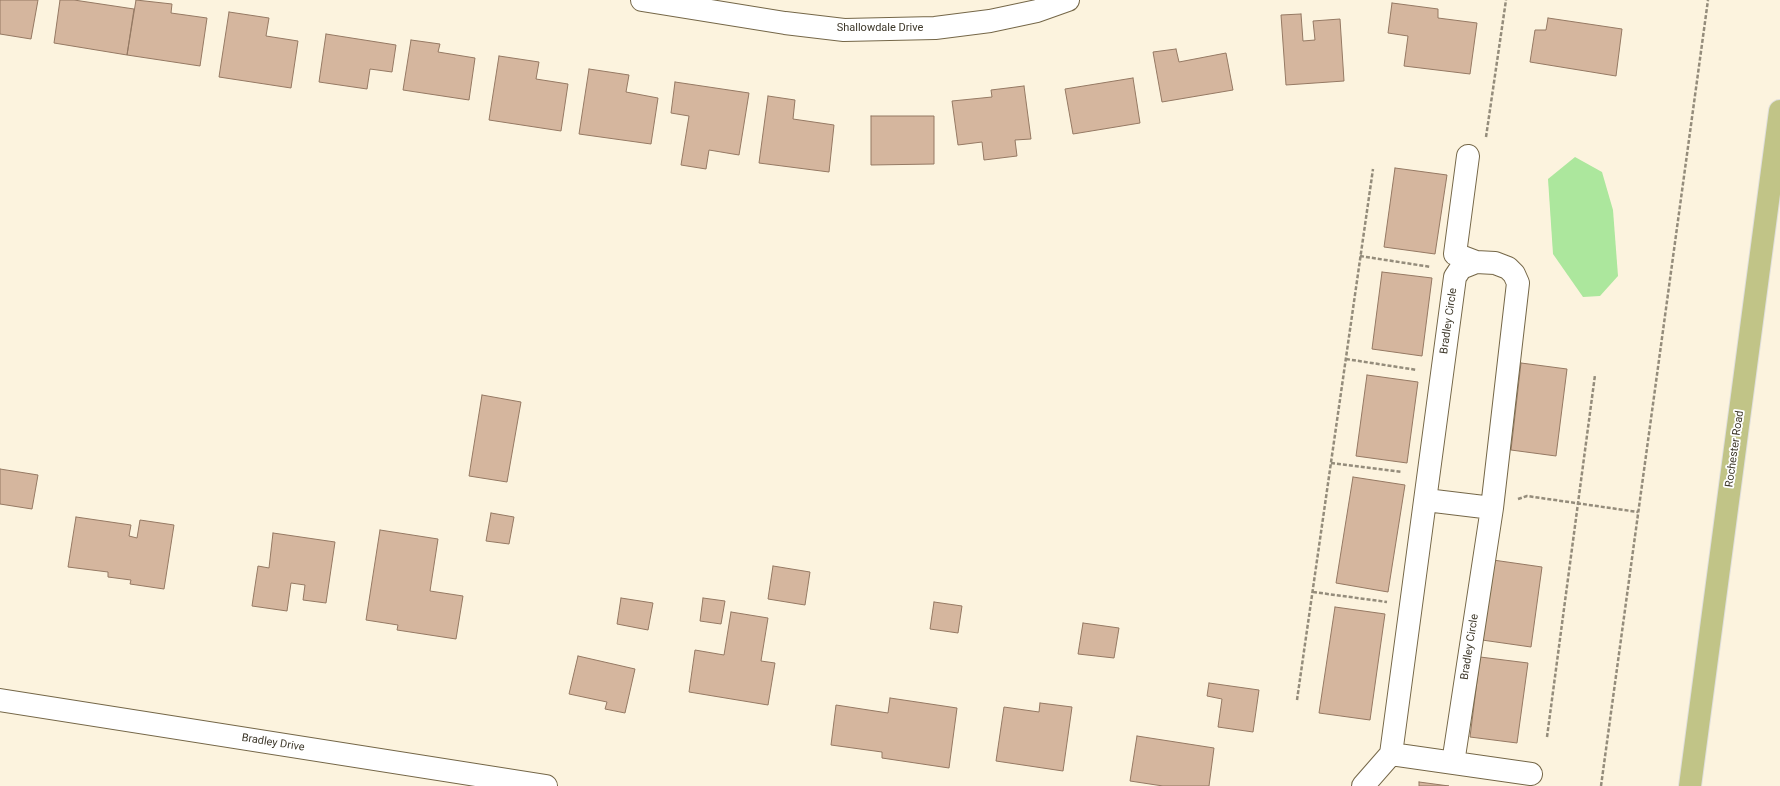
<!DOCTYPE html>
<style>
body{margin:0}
canvas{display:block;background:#fcf3de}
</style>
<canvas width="1780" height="786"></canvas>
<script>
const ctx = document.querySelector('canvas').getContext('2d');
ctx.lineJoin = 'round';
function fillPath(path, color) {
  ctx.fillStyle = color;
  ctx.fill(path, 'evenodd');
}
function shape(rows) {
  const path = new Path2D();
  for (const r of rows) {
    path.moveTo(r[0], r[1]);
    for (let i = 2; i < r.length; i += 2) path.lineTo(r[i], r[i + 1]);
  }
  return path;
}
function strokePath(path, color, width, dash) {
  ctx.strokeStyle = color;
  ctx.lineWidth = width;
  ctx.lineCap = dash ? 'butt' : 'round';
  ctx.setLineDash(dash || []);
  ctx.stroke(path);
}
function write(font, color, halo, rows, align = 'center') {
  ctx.font = font + ' Roboto,sans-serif';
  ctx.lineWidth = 3.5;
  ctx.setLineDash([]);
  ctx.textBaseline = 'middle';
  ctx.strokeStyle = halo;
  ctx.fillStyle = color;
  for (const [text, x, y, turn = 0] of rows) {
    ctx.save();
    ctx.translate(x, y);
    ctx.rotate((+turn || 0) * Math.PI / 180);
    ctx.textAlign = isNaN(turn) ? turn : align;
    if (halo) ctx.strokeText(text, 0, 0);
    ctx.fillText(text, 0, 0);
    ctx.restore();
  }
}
fillPath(shape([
 [1575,157,1602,172,1613,210,1618,276,1600,296,1583,297,1553,254,1548,179]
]), '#ace79d');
const building = shape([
 [0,0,38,0,31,39,0,34,0,0],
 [60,0,74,0,134,9,127,55,54,43,60,0],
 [136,0,172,4,171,13,207,18,200,66,127,55,136,0],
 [1392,3,1438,9,1438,18,1477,23,1470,74,1404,66,1408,36,1388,33,1392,3],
 [229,12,269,18,266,36,298,41,291,88,219,77,229,12],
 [1301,14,1303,41,1315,40,1313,21,1340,19,1344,81,1286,85,1281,15,1301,14],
 [1548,18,1622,29,1616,76,1530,62,1535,30,1546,30,1548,18],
 [326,34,396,45,392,72,370,69,367,89,319,82,326,34],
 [411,40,440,44,438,52,475,58,469,100,403,90,411,40],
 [1176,49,1179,62,1226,53,1233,90,1162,102,1153,52,1176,49],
 [499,56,539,62,536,79,568,84,561,131,489,120,499,56],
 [589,69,629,75,626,92,658,98,651,144,579,134,589,69],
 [1133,78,1140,123,1073,134,1065,89,1133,78],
 [675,82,749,93,739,155,709,150,706,169,681,165,689,116,671,113,675,82],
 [1024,86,1031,139,1015,140,1017,156,984,160,982,142,958,145,952,101,992,97,991,90,1024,86],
 [768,96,795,100,793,119,834,125,829,172,759,163,768,96],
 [871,116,934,116,934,164,871,165,871,116],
 [1395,168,1447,175,1435,254,1384,247,1395,168],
 [1382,272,1432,278,1422,356,1372,349,1382,272],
 [1521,363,1567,369,1556,456,1511,450,1521,363],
 [1367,375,1418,382,1407,463,1356,456,1367,375],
 [482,395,521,402,507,482,469,476,482,395],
 [0,469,38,475,32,509,0,504,0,469],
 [1353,477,1405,485,1388,592,1336,583,1353,477],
 [491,513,514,517,509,544,486,541,491,513],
 [76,517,131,525,129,536,137,538,140,520,174,525,164,589,130,584,131,580,108,577,108,572,68,567,76,517],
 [380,530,438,539,430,591,463,596,456,639,397,630,398,625,366,620,380,530],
 [273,533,335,542,326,603,303,600,305,585,291,583,287,611,252,606,258,566,269,568,273,533],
 [1493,560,1542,567,1531,647,1482,640,1493,560],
 [773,566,810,572,805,605,768,599,773,566],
 [621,598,653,603,648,630,617,624,621,598],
 [703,598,725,601,721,624,700,621,703,598],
 [934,602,962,606,958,633,930,629,934,602],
 [1335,607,1385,614,1370,720,1319,713,1335,607],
 [731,612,768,618,761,661,775,663,768,705,689,692,695,650,724,655,731,612],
 [1083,623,1119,628,1114,658,1078,654,1083,623],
 [578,656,635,669,625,713,605,709,607,702,569,694,578,656],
 [1480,657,1528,663,1517,743,1470,737,1480,657],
 [1209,683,1259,690,1253,732,1218,727,1222,699,1207,696,1209,683],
 [890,698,957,708,949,768,882,758,882,752,831,745,836,705,888,713,890,698],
 [1040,703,1072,707,1063,771,996,761,1004,707,1039,712,1040,703],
 [1137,736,1214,748,1209,786,1163,786,1130,781,1137,736],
 [1419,782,1449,786,1419,786,1419,782]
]);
fillPath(building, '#d5b69e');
strokePath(building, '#957963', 1);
const minor = shape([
 [642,0,785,23,844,30,935,28,990,21,1037,11,1068,0],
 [1468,156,1455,254,1476,262],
 [1426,500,1492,508],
 [0,700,546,786],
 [1391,754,1455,277,1461,268,1476,262,1495,263,1508,268,1514,274,1518,283,1492,508,1453,763],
 [1363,786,1391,754,1531,774]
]);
const major = shape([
 [1690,786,1780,111]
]);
strokePath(minor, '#756748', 24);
strokePath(major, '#e0dfdd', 24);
strokePath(shape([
 [1486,137,1506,0],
 [1360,256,1431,267],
 [1346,359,1417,370],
 [1331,463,1402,472],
 [1518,499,1527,496,1638,512],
 [1313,592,1387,602],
 [1297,700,1373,169],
 [1547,737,1595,375],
 [1601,786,1708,0]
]), '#948c7b', 2.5, [4, 2]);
strokePath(minor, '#fff', 22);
strokePath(major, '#c1c487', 22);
write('11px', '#3d3729', '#fff', [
 ["Shallowdale Drive",880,28],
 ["Bradley Circle",1449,321,-82],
 ["Rochester Road",1735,449,-82],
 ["Bradley Circle",1470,647,-81],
 ["Bradley Drive",273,743,9]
]);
</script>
